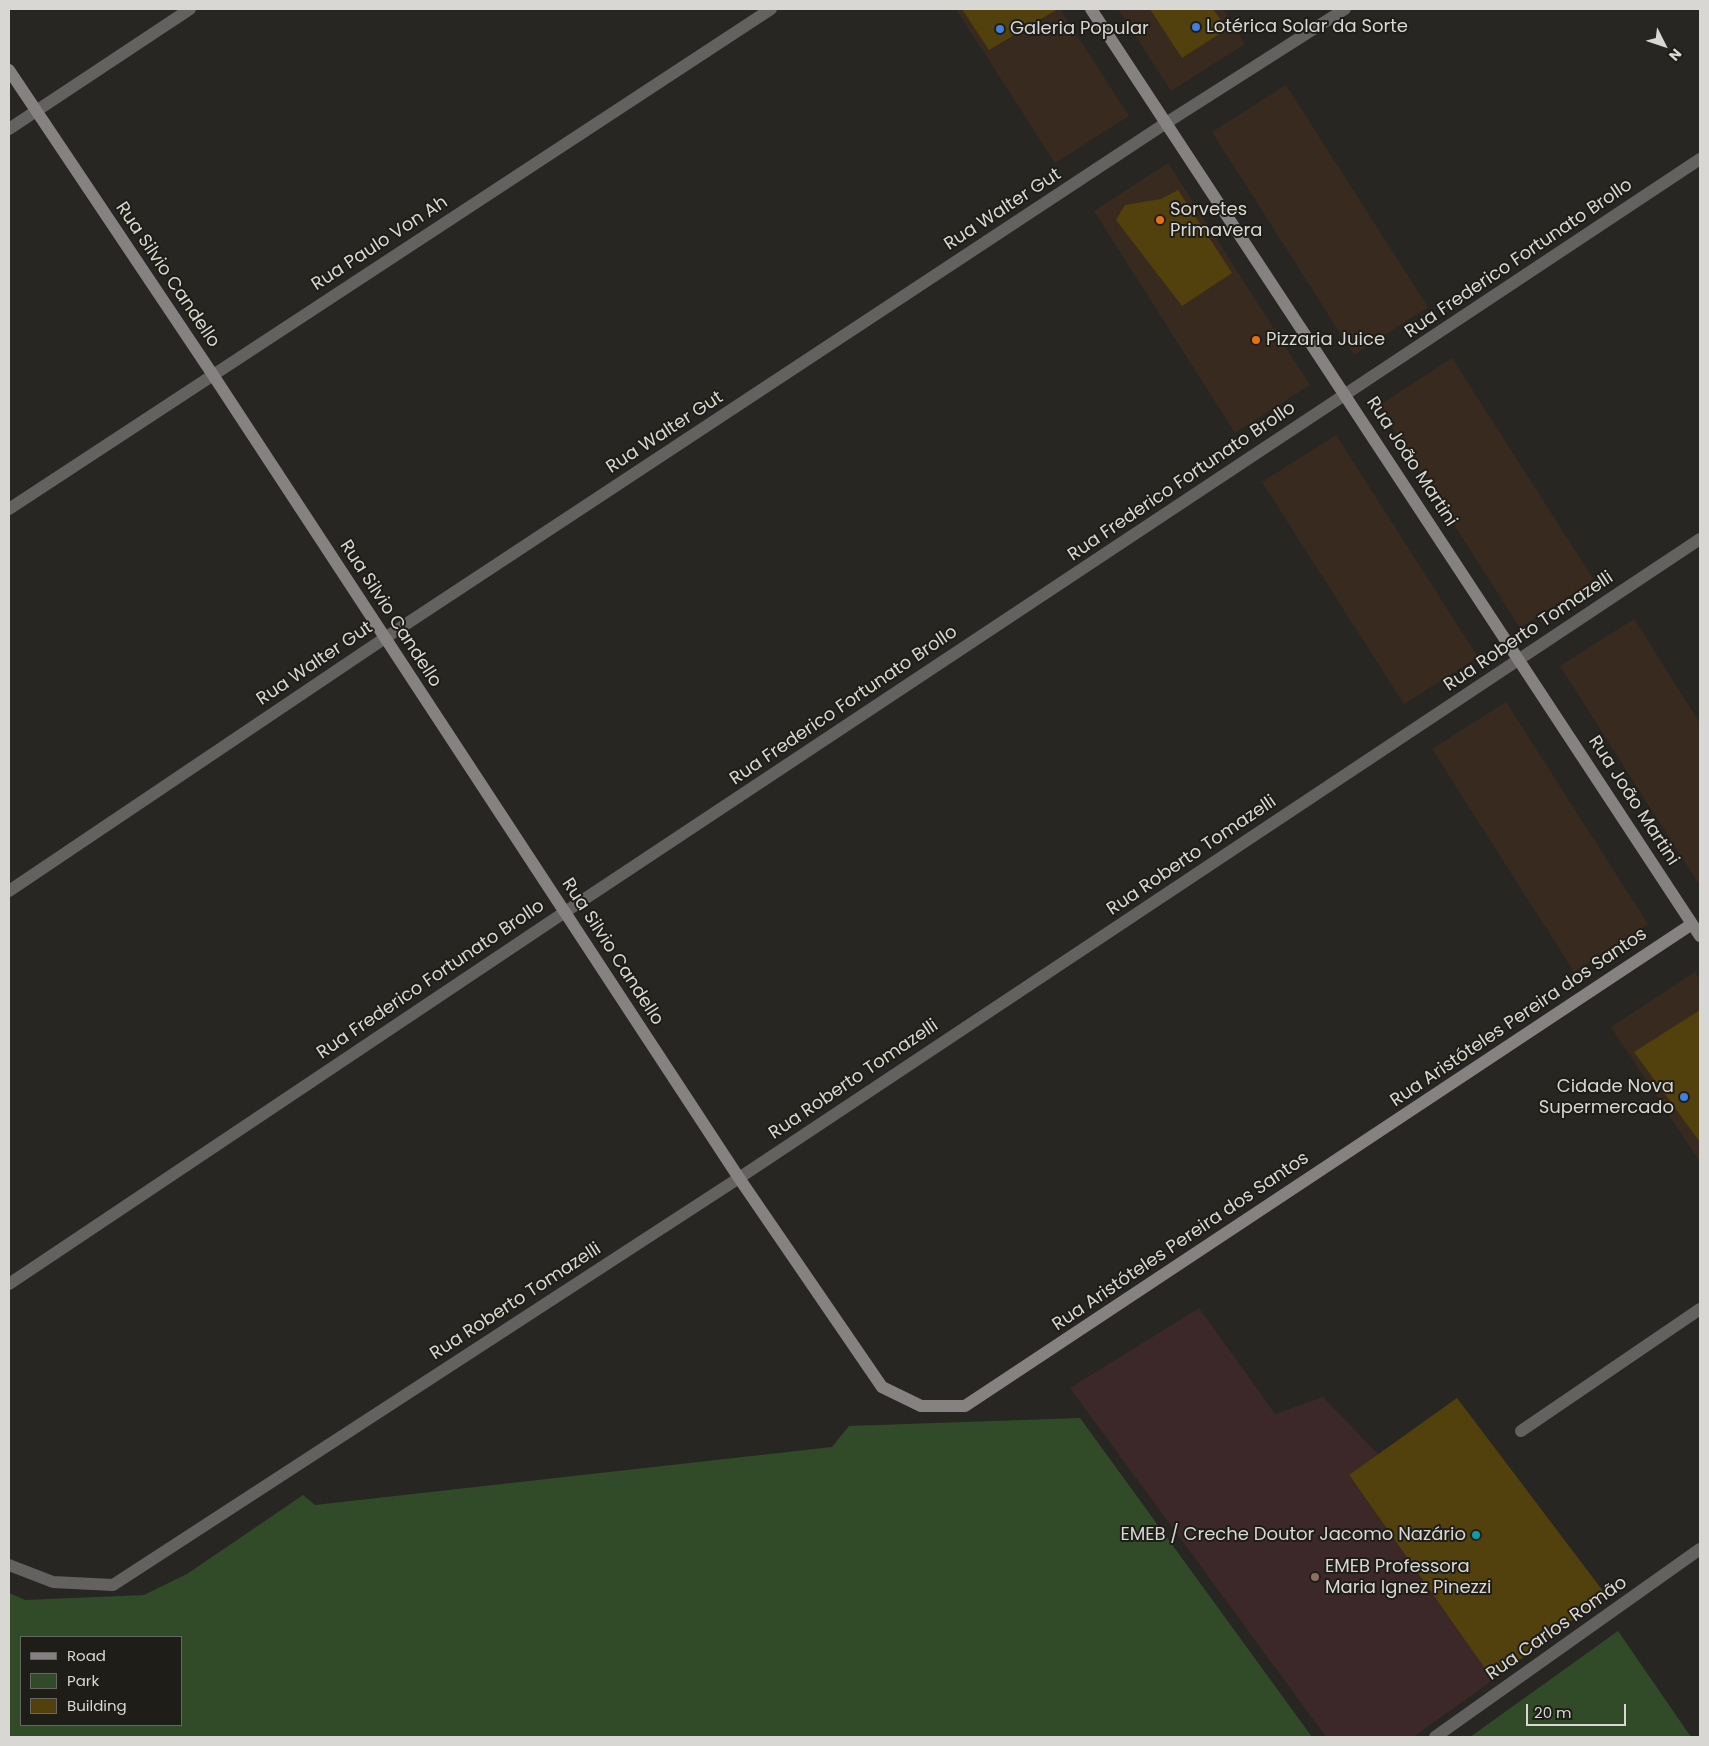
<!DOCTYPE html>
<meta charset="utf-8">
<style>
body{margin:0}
#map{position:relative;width:1709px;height:1746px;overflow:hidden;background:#282622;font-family:Poppins,sans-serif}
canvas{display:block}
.frame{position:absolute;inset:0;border:10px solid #d8d7d3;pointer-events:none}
.legend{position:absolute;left:20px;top:1636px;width:162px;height:90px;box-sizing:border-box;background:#1f1d18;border:1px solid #696763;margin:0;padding:6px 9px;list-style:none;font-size:15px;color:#d8d7d3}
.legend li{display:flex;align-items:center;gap:10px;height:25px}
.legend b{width:25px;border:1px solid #696763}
.north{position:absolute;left:1639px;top:20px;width:50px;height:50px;-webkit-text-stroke:4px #1f1d18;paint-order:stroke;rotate:131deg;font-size:14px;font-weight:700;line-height:20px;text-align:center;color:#d8d7d3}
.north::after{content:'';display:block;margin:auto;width:18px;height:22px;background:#d8d7d3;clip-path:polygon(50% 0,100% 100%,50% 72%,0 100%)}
.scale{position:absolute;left:1526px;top:1704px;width:100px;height:22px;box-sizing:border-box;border:2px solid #d8d7d3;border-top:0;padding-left:6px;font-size:15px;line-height:18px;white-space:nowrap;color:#d8d7d3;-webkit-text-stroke:4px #1f1d18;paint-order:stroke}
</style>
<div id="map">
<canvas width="1709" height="1746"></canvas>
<div class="frame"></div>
<ul class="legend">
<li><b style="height:6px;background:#878282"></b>Road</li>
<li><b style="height:14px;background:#314b29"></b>Park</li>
<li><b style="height:14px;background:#52410c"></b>Building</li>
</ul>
<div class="north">N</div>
<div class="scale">20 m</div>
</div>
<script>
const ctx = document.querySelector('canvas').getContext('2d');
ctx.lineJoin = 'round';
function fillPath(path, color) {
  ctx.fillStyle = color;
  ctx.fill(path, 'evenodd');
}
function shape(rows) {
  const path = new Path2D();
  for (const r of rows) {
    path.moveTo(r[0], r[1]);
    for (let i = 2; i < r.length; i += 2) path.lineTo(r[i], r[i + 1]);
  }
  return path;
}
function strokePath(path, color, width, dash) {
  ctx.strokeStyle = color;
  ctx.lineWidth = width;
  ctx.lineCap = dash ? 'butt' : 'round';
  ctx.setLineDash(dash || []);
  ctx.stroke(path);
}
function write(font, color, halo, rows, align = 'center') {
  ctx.font = font + ' Poppins,sans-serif';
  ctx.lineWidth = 4;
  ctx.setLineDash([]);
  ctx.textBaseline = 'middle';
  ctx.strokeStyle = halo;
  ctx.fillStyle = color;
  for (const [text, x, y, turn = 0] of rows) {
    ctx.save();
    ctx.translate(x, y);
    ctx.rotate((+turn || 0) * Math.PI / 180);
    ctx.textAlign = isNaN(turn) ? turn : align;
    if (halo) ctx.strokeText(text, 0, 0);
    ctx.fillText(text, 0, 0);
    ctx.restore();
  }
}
fillPath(shape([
 [956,9,1060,9,1129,116,1055,163],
 [1118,9,1223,9,1245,44,1171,91],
 [1286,85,1428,307,1354,355,1212,132],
 [1168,163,1310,385,1235,433,1094,211],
 [1452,358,1594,580,1520,628,1378,406],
 [1336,435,1478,657,1404,704,1262,482],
 [1634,619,1700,723,1700,886,1560,666],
 [1506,702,1648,924,1574,972,1432,749],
 [1695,972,1700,980,1700,1162,1611,1027]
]), '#392a1f');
fillPath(shape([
 [1199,1308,1275,1414,1323,1397,1378,1454,1349,1476,1493,1680,1413,1737,1326,1737,1070,1388]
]), '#3c2828');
fillPath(shape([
 [1080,1418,1312,1737,9,1737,9,1593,25,1600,144,1595,187,1574,303,1495,315,1505,832,1447,849,1426],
 [21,1637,181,1637,181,1725,21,1725],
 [1618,1631,1691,1737,1470,1737]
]), '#314b29');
fillPath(shape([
 [962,9,1058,9,989,50],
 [1150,9,1213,9,1227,29,1182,58],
 [1178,190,1232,273,1182,306,1116,220,1125,205,1161,199],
 [1700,1010,1700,1142,1634,1052],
 [1457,1398,1606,1595,1493,1680,1349,1475]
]), '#52410c');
strokePath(shape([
 [9,129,190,9],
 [9,509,771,9],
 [9,891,385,638,1166,123,1345,9],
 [9,1284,565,912,1700,159],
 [1521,1431,1700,1309],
 [9,1565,53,1582,113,1585,739,1178,1700,539],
 [1435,1737,1700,1549]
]), '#646161', 12);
strokePath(shape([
 [1091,9,1700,936],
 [9,70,213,375,739,1178,882,1387,921,1406,965,1406,1692,924]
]), '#878282', 12);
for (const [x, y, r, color] of [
 [1196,27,5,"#3f7fe0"],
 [1000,29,5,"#3f7fe0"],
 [1160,220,5,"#e8710a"],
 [1256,340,5,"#e8710a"],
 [1684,1097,5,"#3f7fe0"],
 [1476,1535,5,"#0f9aa8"],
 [1315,1577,5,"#8d6e63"]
]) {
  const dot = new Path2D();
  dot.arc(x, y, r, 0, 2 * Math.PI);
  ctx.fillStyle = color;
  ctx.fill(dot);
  strokePath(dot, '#1f1d18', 2);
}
write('18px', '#d8d7d3', '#1f1d18', [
 ["Lotérica Solar da Sorte",1206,27],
 ["Galeria Popular",1010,29],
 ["Sorvetes",1170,210],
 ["Primavera",1170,231],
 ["Pizzaria Juice",1266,340],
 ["Cidade Nova",1674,1087,"right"],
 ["Supermercado",1674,1108,"right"],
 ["EMEB / Creche Doutor Jacomo Nazário",1466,1535,"right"],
 ["EMEB Professora",1325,1567],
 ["Maria Ignez Pinezzi",1325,1588]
], 'left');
write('18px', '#d8d7d3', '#1f1d18', [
 ["Rua Walter Gut",1003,210,-33],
 ["Rua Paulo Von Ah",380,244,-33],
 ["Rua Frederico Fortunato Brollo",1519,259,-34],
 ["Rua Silvio Candello",167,275,56],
 ["Rua Walter Gut",665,433,-33],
 ["Rua João Martini",1411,462,57],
 ["Rua Frederico Fortunato Brollo",1182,482,-34],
 ["Rua Silvio Candello",390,614,57],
 ["Rua Roberto Tomazelli",1529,632,-34],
 ["Rua Walter Gut",315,664,-34],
 ["Rua Frederico Fortunato Brollo",844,706,-34],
 ["Rua João Martini",1633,801,57],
 ["Rua Roberto Tomazelli",1192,856,-34],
 ["Rua Silvio Candello",612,952,57],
 ["Rua Frederico Fortunato Brollo",431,980,-34],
 ["Rua Aristóteles Pereira dos Santos",1519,1018,-34],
 ["Rua Roberto Tomazelli",854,1080,-34],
 ["Rua Aristóteles Pereira dos Santos",1181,1242,-34],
 ["Rua Roberto Tomazelli",516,1302,-33],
 ["Rua Carlos Romão",1557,1629,-35]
]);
</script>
